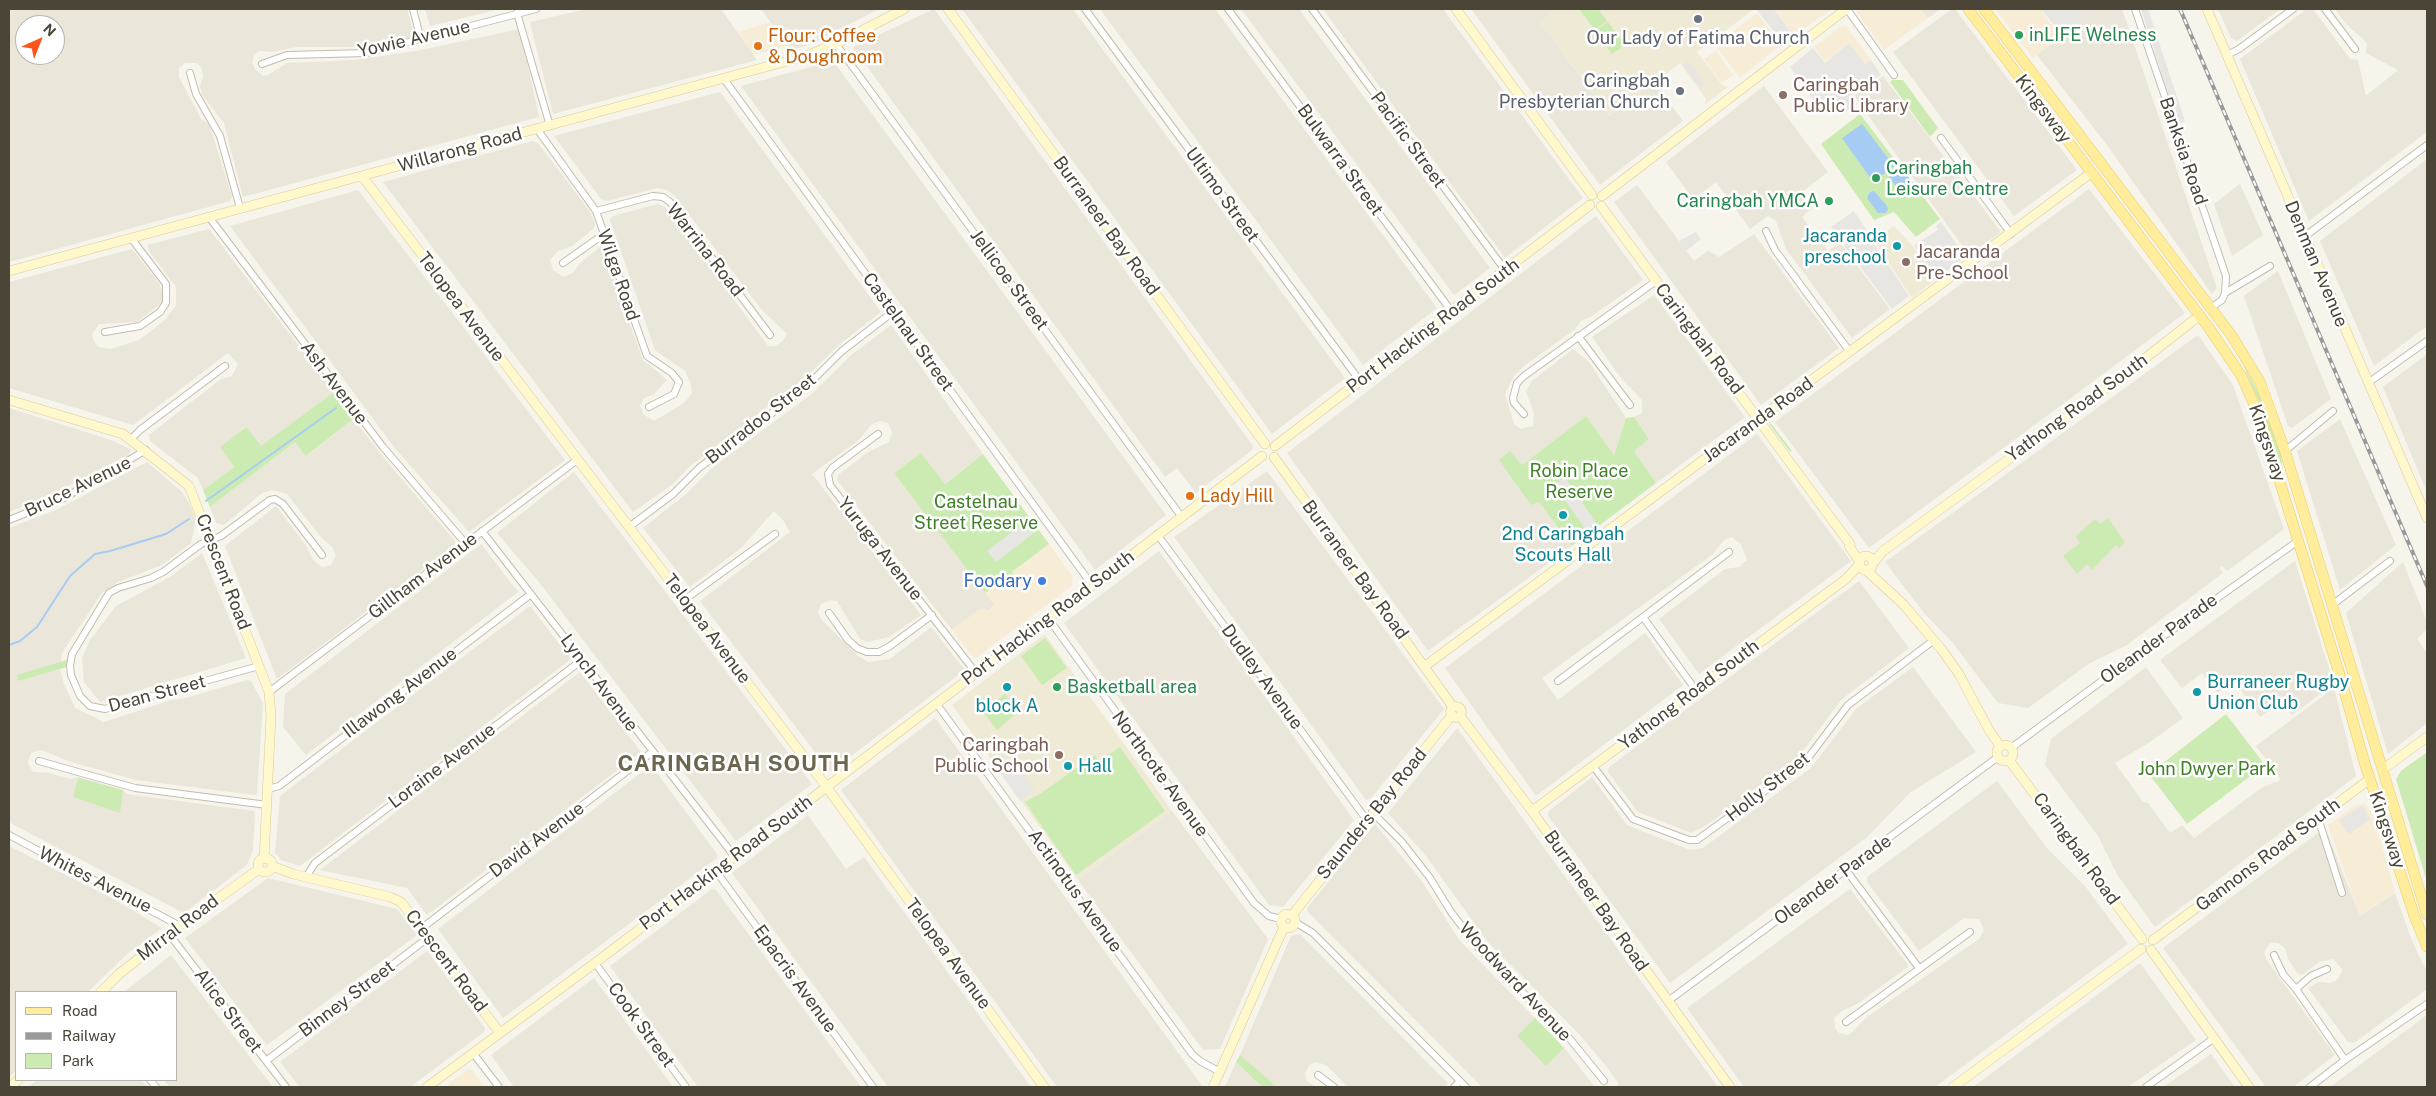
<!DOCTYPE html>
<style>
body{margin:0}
#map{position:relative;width:2436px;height:1096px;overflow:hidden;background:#f6f4eb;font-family:"Public Sans",sans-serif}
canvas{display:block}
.frame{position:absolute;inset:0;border:10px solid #4b4538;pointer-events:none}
.legend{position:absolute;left:15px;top:991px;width:162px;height:90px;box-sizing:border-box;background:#fff;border:1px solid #b7b5af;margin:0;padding:6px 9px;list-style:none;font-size:15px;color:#4b4538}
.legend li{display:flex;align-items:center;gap:10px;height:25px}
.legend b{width:25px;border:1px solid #b7b5af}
.north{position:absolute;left:15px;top:15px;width:50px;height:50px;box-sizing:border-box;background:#fff;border:1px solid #b7b5af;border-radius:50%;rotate:44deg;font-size:14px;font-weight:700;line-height:20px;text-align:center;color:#4b4538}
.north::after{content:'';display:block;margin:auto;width:18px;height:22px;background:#ff5319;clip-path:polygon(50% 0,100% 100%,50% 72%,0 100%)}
</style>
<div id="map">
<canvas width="2436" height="1096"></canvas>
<div class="frame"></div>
<ul class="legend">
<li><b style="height:6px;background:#ffed9b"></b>Road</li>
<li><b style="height:6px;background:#999"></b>Railway</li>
<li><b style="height:14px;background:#ccebb3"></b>Park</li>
</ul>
<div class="north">N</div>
</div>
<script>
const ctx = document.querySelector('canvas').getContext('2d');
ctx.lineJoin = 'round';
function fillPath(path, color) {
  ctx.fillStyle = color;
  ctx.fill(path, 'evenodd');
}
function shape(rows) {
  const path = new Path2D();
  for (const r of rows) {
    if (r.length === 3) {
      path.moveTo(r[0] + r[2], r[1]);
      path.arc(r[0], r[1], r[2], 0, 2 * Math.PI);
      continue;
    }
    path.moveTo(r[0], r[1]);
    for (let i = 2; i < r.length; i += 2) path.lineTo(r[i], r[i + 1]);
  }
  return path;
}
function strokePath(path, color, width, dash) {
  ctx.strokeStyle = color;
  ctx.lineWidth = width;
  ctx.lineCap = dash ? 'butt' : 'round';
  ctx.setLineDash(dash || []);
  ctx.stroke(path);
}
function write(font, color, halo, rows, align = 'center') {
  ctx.font = font + ' "Public Sans",sans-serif';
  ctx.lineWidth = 5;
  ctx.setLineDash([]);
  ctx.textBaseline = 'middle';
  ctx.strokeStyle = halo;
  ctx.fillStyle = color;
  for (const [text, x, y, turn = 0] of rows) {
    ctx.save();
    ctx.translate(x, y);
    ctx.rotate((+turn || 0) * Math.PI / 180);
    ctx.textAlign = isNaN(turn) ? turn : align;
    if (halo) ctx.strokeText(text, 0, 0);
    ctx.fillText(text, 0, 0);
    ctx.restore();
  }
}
fillPath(shape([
 [9,9,407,9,412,27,413,42,363,47,296,47,273,52,259,51,254,55,252,62,255,69,263,76,268,75,287,63,355,60,416,51,520,29,539,117,243,197,224,123,202,95,200,86,203,76,201,67,196,63,185,63,179,68,179,77,201,119,209,124,232,196,230,201,9,262],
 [25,25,55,25,55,55,25,55],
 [425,9,500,9,430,26],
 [587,9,721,9,757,60,553,114,530,22],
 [761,9,879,9,811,44,791,50],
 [934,9,1253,446,1252,450,1196,493,1177,468,1165,477,853,47],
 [962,9,1073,9,1345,378,1272,434],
 [1100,9,1215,9,1437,308,1363,365],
 [1241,9,1299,9,1490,268,1454,295],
 [1323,9,1443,9,1583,198,1505,258],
 [1471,9,1545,9,1550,15,1540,22,1610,116,1654,82,1683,121,1600,185],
 [1921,9,1941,9,1928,18],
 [1952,9,1955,9,2077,170,2014,216,1893,52],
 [2079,9,2122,9,2217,288,2212,294,2107,145,2037,55,2084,17],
 [2218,9,2280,9,2237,41,2231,38],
 [2307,9,2313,9,2350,59,2358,60,2366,96,2398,70,2366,53,2367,43,2345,23,2335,9,2427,9,2427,132,2309,221,2240,59],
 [831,58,1166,515,1095,570,741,86,818,65],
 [1883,76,2001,232,1969,255,1854,96],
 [1764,86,1828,172,1803,191,1813,207,1802,217,1828,251,1840,243,1890,309,1852,338,1786,249,1776,221,1768,216,1750,229,1716,182,1693,199,1666,162],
 [720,92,881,312,840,344,804,379,690,466,673,484,633,512,383,182,533,141,538,143,588,209,595,223,593,229,587,234,572,246,558,251,550,260,553,270,564,277,574,272,579,264,601,246,643,360,667,380,654,394,644,398,640,406,644,415,654,421,684,403,692,393,691,384,685,371,655,350,610,220,613,216,658,204,665,207,768,346,775,346,782,342,787,334,762,310,675,196,667,190,658,188,607,201,601,199,554,136],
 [2427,159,2427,326,2374,366,2320,241],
 [2240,184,2263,235,2232,256,2214,204],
 [1637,185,1694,261,1708,251,1719,257,1754,234,1839,348,1761,405,1614,202],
 [2089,189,2185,313,1869,548,1775,422],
 [358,190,565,460,469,532,394,447,230,226],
 [1596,216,1643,280,1592,316,1581,321,1574,330,1524,366,1514,376,1505,394,1514,424,1521,429,1533,426,1534,414,1526,391,1532,381,1573,349,1589,362,1626,418,1614,455,1586,416,1522,465,1539,502,1572,546,1428,651,1287,453],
 [209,229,334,392,261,447,245,427,221,447,234,467,203,490,198,478,150,441,149,435,221,379,232,376,238,364,228,353,133,425,9,388,9,282,132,249,159,283,164,296,162,303,137,322,99,324,92,334,94,342,99,347,111,349,139,340,165,320,176,305,176,287,149,251,147,245],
 [2278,271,2331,399,2292,428,2288,426,2244,296],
 [1654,295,1745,417,1656,483,1633,450,1649,439,1634,417,1642,413,1642,400,1621,378,1592,337],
 [891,325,983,454,944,484,921,453,894,473,995,605,987,611,979,610,952,630,837,480,838,475,868,452,889,442,892,432,888,423,880,421,872,424,859,440,812,474,921,615,889,637,868,642,860,639,837,601,830,600,821,604,818,613,821,619,857,655,868,662,890,659,931,627,965,670,830,772,700,601,790,532,783,520,774,511,741,548,690,587,643,528,686,494,712,468,813,393,850,356],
 [2198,335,2233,385,2284,529,2227,571,2222,566,2220,568,2223,573,2127,645,2090,663,2028,708,1998,703,1953,643,1924,613,1885,562],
 [2427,354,2427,492,2383,387],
 [9,408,111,440,132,450,128,455,50,495,9,512],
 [353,419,393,469,455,541,455,545,277,679,225,546,276,506,307,547,313,560,322,567,331,565,336,556,333,548,320,536,287,494,272,490,262,493,224,525,216,523,210,507,295,442,307,456],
 [2340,419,2396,545,2340,590,2297,451],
 [1757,434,1851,561,1699,674,1659,619,1725,569,1739,567,1747,560,1741,544,1731,537,1724,540,1713,554,1542,678,1558,700,1645,633,1683,685,1536,796,1445,668],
 [147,462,182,492,190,505,196,519,191,543,162,565,118,582,102,593,62,653,60,669,64,684,75,708,104,722,171,700,186,698,247,680,251,681,263,703,257,794,255,795,136,780,71,762,41,750,31,753,28,763,33,772,49,773,71,779,78,777,123,790,127,794,254,811,255,816,253,850,247,865,184,913,12,824,9,818,9,528,56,510],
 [1267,471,1444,709,1371,798,1366,800,1174,537],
 [574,472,812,784,736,841,539,582,497,533],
 [481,544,518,592,306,755,283,727,285,694],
 [1159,551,1354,820,1283,907,1269,905,1064,623],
 [202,553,246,658,100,702,84,682,82,658,90,640,116,606,170,577],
 [2295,561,2334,684,2292,715,2281,702,2260,717,2234,680,2217,693,2202,673,2182,688,2160,660],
 [2403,562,2427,622,2427,629,2417,639,2427,653,2427,723,2388,754,2346,613],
 [1859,581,1909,648,1842,699,1799,756,1707,825,1691,833,1638,812,1608,772,1609,767],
 [530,606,571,659,300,866,281,860,275,853,280,796],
 [1913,667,1976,752,1911,792,1866,838,1670,983,1548,816,1549,811,1592,777,1627,825,1690,850,1703,848,1811,768,1856,709],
 [2146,667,2183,718,2150,742,2115,763,2143,802,2148,803,2170,833,2182,825,2194,838,2261,788,2281,780,2256,746,2334,688,2356,776,2155,927,2118,876,2098,836,2045,765,2051,739],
 [580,672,641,752,427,915,407,888,320,870],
 [935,718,1203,1087,1057,1087,841,790],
 [1457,728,1718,1087,1616,1087,1619,1084,1606,1066,1580,1035,1487,941,1426,856,1388,813],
 [651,765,717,854,717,858,503,1018,438,929],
 [1997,781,2046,847,2085,886,2128,944,1935,1087,1744,1087,1687,1008,1850,889,1909,966,1857,1004,1842,1011,1834,1018,1835,1028,1839,1033,1848,1035,1851,1033,1867,1017,1979,939,1984,930,1979,919,1964,918,1919,951,1867,882,1867,877],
 [1172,811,1268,939,1220,1049,1203,1050,1078,880],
 [808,815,846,869,864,857,1031,1087,888,1087,732,873],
 [1375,824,1421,880,1459,940,1564,1048,1595,1087,1482,1087,1308,912,1307,908],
 [2325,828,2360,916,2395,893,2412,941,2427,972,2427,989,2354,1043,2348,1042,2308,988,2318,982,2330,983,2337,980,2343,970,2333,959,2319,962,2302,975,2297,973,2288,959,2285,948,2278,943,2270,943,2264,952,2266,959,2335,1055,2293,1087,2266,1087,2163,948],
 [9,846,117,901,162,928,128,953,88,992,16,992,16,1070,9,1078],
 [268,878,397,909,417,935,267,1045,185,938],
 [712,889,716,890,861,1087,698,1087,610,966],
 [1300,934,1448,1083,1443,1087,1348,1087,1326,1065,1316,1062,1309,1065,1305,1074,1307,1081,1316,1087,1275,1087,1240,1055,1291,936],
 [427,951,485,1028,484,1032,410,1087,300,1087,280,1062],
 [171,955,273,1087,170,1087,164,1080,176,1080,176,992,124,992],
 [2140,963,2196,1040,2128,1087,1973,1087],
 [594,978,673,1087,514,1087,491,1055],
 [2427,1015,2427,1087,2330,1087],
 [2211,1054,2235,1087,2163,1087],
 [1236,1062,1262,1087,1225,1087],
 [36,1080,141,1080,147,1087,29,1087]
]), '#eae6d9');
fillPath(shape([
 [1775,9,1832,9,1794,36],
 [1862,9,1921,9,1928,18,1884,50,1857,12],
 [1995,9,2040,9,2060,37,2033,58],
 [1757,13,1781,45,1740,78,1715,45],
 [770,22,788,46,753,55,738,32],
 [1842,26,1846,26,1871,60,1865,64,1849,43,1825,62,1814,47],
 [1716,51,1733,75,1722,83,1704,59],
 [1049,544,1073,577,1072,586,976,658,974,658,952,630,979,610,985,608,987,611,995,605,985,593,1000,581,1003,585,1014,576,1012,572],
 [2365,803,2373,815,2395,892,2360,916,2328,825,2356,805],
 [469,1069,472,1070,485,1087,451,1087,448,1084]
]), '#f7edd6');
fillPath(shape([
 [1545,9,1754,9,1697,52,1723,86,1728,87,1705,104,1706,99,1680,63,1611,116,1540,22,1549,15],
 [1894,226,1912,245,1936,279,1912,298,1874,241],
 [1045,634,1172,811,1078,880,952,705]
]), '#efead5');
fillPath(shape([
 [1579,9,1598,9,1607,21,1595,30],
 [1608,22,1625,45,1612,54,1595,31],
 [1892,80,1903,80,1938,128,1930,137,1890,82],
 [1860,114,1940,219,1916,237,1894,212,1874,220,1821,144],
 [2243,364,2263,401,2281,455,2283,471,2260,404],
 [334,392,353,419,306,456,295,442,210,507,203,490,234,467,220,447,246,427,261,446],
 [1586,416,1614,455,1626,418,1634,417,1649,439,1634,451,1656,483,1572,546,1539,502,1531,505,1499,460,1510,451,1522,465],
 [1769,421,1792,451,1790,452,1770,425],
 [921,453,945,484,983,454,1049,544,1012,572,1014,576,1002,585,999,582,985,593,894,473],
 [2108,518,2125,542,2119,548,2116,545,2092,570,2087,564,2077,574,2063,556,2080,543,2076,536,2095,519,2100,524],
 [1045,638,1067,668,1042,685,1021,656],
 [70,659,70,666,18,681,17,675],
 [1005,694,1018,712,997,730,982,711],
 [2226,714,2265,765,2187,824,2149,774],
 [1120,747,1165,811,1076,875,1025,802,1040,794,1095,755,1099,761],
 [2427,752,2427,882,2396,779,2401,771],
 [78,778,123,790,120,813,73,797],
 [1535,1018,1564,1048,1546,1066,1517,1036],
 [1240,1055,1270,1081,1275,1087,1262,1087,1236,1062]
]), '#ccebb3');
fillPath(shape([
 [1756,9,1774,9,1794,36,1783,43],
 [2041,9,2079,9,2085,17,2062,35],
 [2141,9,2148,9,2185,121,2178,124],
 [1849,43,1865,64,1871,60,1881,75,1852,95,1857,105,1844,113,1832,95,1818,106,1790,67,1813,48,1825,63],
 [1688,61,1705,84,1701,88,1683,65],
 [1854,211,1873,240,1869,243,1859,231,1843,244,1831,227],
 [1941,222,1966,257,1937,278,1914,245,1938,230,1936,226],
 [1696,232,1701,239,1686,251,1679,241],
 [1860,233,1868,244,1873,242,1909,296,1892,309,1844,245],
 [1565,477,1596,523,1587,531,1554,485],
 [1031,518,1039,529,996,562,987,551],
 [1014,760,1034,791,1020,801,998,770],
 [2363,805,2370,819,2349,834,2339,820]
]), '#e8e6e2');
fillPath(shape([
 [1862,124,1894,166,1873,182,1842,138],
 [1901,167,1917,188,1904,198,1889,177],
 [1874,191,1887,206,1888,210,1885,213,1878,213,1867,198,1870,192]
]), '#a7ccf3');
strokePath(shape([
 [206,501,336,408],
 [9,645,20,641,37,627,70,576,95,554,110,551,166,534,189,519]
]), '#a7ccf3', 2);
const street = shape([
 [413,9,421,40],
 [1085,9,1360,381],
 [1228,9,1452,312],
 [1312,9,1505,270],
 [1847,9,1894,75],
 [2135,9,2226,276,2225,293],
 [2325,9,2355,49],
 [517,13,550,126],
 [836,44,1181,516],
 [2227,55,2239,49,2293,9],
 [262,64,287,55,367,53,536,9],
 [190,73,196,94,220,136,240,208],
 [724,79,1092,585],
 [537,129,596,211,647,356,672,373,679,382,674,394,649,407],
 [1941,138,2011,234],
 [596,211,653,196,663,197,670,202,770,335],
 [209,217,383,447,466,544],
 [1766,231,1775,250,1850,352],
 [2304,237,2427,145],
 [563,263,604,234],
 [2211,308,2222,300,2225,293,2270,266],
 [105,332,140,326,160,312,166,303,166,284,131,238],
 [1578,336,1630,405],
 [2368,383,2427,341],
 [1524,414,1514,403,1513,398,1517,383,1524,376,1656,281],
 [878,434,832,468,828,474,830,485,976,673],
 [131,439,140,430,225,366],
 [2285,451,2333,411],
 [9,520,64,498,146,450],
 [629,527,673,494,699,468,805,388,842,351,894,311],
 [482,531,735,857],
 [1157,534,1366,819],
 [684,600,775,534],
 [2332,605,2390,561],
 [829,613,848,640,857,648,867,652,879,652,890,646,932,615],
 [1048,618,1254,903,1269,916,1281,919],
 [259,666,105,709,90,706,80,696,71,675,70,666,72,654,109,593,118,588,151,578,163,572,201,544,221,536,270,500,275,499,283,504,322,555],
 [1558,681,1643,617],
 [1695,689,1643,617,1729,552],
 [269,692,577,460],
 [936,703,1192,1054,1200,1061,1220,1072],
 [2011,748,2141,652,2298,541],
 [39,761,135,788,267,805],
 [1593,766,1633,819,1689,840,1697,840,1805,762,1848,705,1934,640],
 [268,789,279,786,531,594],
 [1372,812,1402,842,1430,878,1451,912,1480,950,1570,1039,1604,1081],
 [2318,818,2342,893],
 [9,835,180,926],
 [1846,870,1919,968],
 [716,871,873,1087],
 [306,877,315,863,582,660],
 [1295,922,1313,933,1466,1087],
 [422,928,652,752],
 [169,934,286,1087],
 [2274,955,2283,974,2296,989,2345,1060],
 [595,963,686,1087],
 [2296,989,2311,976,2327,969],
 [1668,1001,1998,757],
 [1846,1022,1970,932],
 [473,1053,499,1087],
 [266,1061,429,937],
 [1318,1075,1334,1087],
 [150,1080,156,1087],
 [1454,1087,1460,1081],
 [2146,1087,2213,1039],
 [2310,1087,2345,1060,2427,1004]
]);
const secondary = shape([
 [948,9,1265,444],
 [1456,9,1592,195],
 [2207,9,2427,518],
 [362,176,823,782,1044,1087],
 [1602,196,1846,9],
 [1601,206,1850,544,1849,546,1860,562],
 [9,271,806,56,836,44,904,9],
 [9,400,123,434,189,486,269,692,271,716,264,859],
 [1275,446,1590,205],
 [1274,457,1453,707],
 [1866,563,7],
 [1873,563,1883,551,2116,381,2199,316],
 [1866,570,1903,604,1942,650,1959,674,1989,730,2000,746],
 [1425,666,2091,173],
 [1456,712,5.5],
 [1460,716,1532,811,1730,1087],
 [2005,753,8],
 [2009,760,2142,939],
 [2382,770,2427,737],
 [1532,811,1846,579,1860,564],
 [265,865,7],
 [272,866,293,874,390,897,401,902,500,1033],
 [1293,914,1452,715],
 [1288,921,7],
 [2153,940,2370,779],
 [2151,950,2249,1087],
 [101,992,119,974,180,926,259,869],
 [10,1087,18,1080],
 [427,1087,595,963,1262,456],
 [1213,1087,1284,927],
 [1953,1087,2141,949]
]);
const primary = shape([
 [1968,9,2209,328,2242,377,2260,418,2341,679,2364,761,2414,915,2427,947],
 [1984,9,2232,336,2260,382,2285,451,2427,915]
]);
strokePath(street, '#c2bdad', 8);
strokePath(secondary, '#d7cd9a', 10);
strokePath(primary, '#e8ce67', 11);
strokePath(street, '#fff', 6);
strokePath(secondary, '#fff8cc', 9);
strokePath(primary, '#ffed9b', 10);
const rail = shape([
 [2180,9,2427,586]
]);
strokePath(rail, '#999', 4);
strokePath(rail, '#fff', 2, [5.5]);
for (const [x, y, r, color] of [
 [1698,19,5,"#6b7280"],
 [2019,35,5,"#2e9e5b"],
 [758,46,5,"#e8710a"],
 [1680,91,5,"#6b7280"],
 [1783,95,5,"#8d6e63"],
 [1876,178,5,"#2e9e5b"],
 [1829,201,5,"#2e9e5b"],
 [1897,246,5,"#0f9aa8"],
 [1906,262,5,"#8d6e63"],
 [1190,496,5,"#e8710a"],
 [1563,515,5,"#0f9aa8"],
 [1042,581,5,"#3f7fe0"],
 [1007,687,5,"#0f9aa8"],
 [1057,687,5,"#2e9e5b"],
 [2197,692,5,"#0f9aa8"],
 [1059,755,5,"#8d6e63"],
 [1068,766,5,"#0f9aa8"]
]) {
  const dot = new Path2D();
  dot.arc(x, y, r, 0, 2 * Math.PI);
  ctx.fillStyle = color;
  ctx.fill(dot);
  strokePath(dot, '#fff', 2);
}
write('18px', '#27864d', '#fff', [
 ["inLIFE Welness",2029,35],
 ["Caringbah",1886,168],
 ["Leisure Centre",1886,189],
 ["Caringbah YMCA",1819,201,"right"],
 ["Basketball area",1067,687]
], 'left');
write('18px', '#c56008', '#fff', [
 ["Flour: Coffee",768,36],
 ["& Doughroom",768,57],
 ["Lady Hill",1200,496]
], 'left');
write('18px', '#5b616d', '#fff', [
 ["Our Lady of Fatima Church",1698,38],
 ["Caringbah",1670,81,"right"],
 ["Presbyterian Church",1670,102,"right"]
]);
write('18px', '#4b4538', '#fff', [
 ["Yowie Avenue",414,39,-13],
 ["Kingsway",2043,109,53],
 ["Pacific Street",1408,140,54],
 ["Willarong Road",460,150,-15],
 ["Banksia Road",2183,151,71],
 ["Bulwarra Street",1340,160,54],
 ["Ultimo Street",1222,195,54],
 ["Burraneer Bay Road",1106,226,54],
 ["Warrina Road",705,250,52],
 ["Denman Avenue",2316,264,67],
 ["Wilga Road",618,275,71],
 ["Jellicoe Street",1009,280,54],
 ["Telopea Avenue",461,307,53],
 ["Port Hacking Road South",1433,326,-37],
 ["Castelnau Street",908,332,54],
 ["Caringbah Road",1699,339,53],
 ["Ash Avenue",334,383,53],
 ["Yathong Road South",2077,408,-36],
 ["Burradoo Street",761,419,-38],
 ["Jacaranda Road",1758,420,-36],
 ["Kingsway",2267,443,71],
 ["Bruce Avenue",78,487,-26],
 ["Yuruga Avenue",880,549,52],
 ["Burraneer Bay Road",1355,570,54],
 ["Crescent Road",223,572,69],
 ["Gillham Avenue",423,576,-37],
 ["Port Hacking Road South",1048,618,-37],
 ["Telopea Avenue",707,629,53],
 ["Oleander Parade",2159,639,-36],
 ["Dudley Avenue",1262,677,54],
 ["Lynch Avenue",599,683,53],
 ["Illawong Avenue",400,693,-37],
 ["Dean Street",157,694,-15],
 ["Yathong Road South",1689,695,-37],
 ["Loraine Avenue",442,766,-37],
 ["Northcote Avenue",1160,774,54],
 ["Holly Street",1768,787,-38],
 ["Saunders Bay Road",1372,814,-51],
 ["Kingsway",2387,830,72],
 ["David Avenue",537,840,-37],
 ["Caringbah Road",2076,849,54],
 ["Gannons Road South",2268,855,-37],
 ["Port Hacking Road South",726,863,-37],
 ["Whites Avenue",95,880,27],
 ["Oleander Parade",1833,880,-36],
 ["Actinotus Avenue",1075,891,54],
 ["Burraneer Bay Road",1596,901,55],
 ["Mirral Road",178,928,-37],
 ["Telopea Avenue",948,954,54],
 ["Crescent Road",446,961,53],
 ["Epacris Avenue",795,979,54],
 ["Woodward Avenue",1515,982,47],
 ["Binney Street",347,999,-37],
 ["Alice Street",228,1011,53],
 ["Cook Street",641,1025,54]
]);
write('18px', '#785e54', '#fff', [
 ["Caringbah",1793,85],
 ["Public Library",1793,106],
 ["Jacaranda",1916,252],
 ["Pre-School",1916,273],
 ["Caringbah",1049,745,"right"],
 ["Public School",1049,766,"right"]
], 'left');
write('18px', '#0d838f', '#fff', [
 ["Jacaranda",1887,236,"right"],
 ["preschool",1887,257,"right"],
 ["2nd Caringbah",1563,534],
 ["Scouts Hall",1563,555],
 ["Burraneer Rugby",2207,682,"left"],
 ["Union Club",2207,703,"left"],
 ["block A",1007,706],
 ["Hall",1078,766,"left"]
]);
write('18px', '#408028', '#fff', [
 ["Robin Place",1579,471],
 ["Reserve",1579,492],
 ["Castelnau",976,502],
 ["Street Reserve",976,523],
 ["John Dwyer Park",2207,769]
]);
write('18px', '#366cbe', '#fff', [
 ["Foodary",1032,581]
], 'right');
ctx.letterSpacing = '1px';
write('bold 22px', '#6e654f', '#fff', [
 ["CARINGBAH SOUTH",734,764]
]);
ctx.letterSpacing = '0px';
</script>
